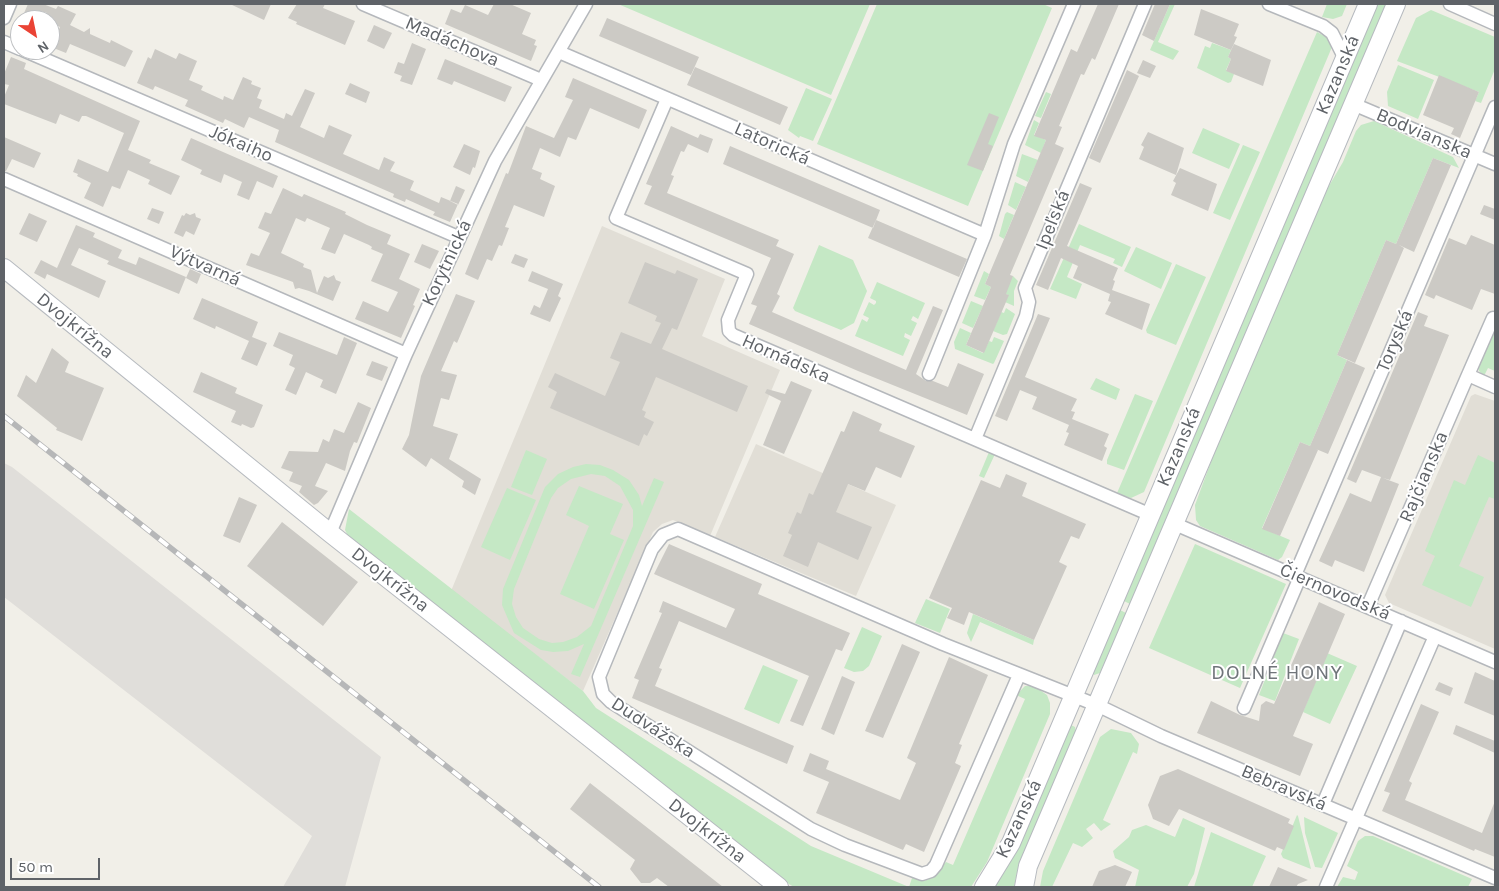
<!DOCTYPE html>
<meta charset="utf-8">
<style>
body{margin:0}
#map{position:relative;width:1499px;height:891px;overflow:hidden;background:#f1efe8;font-family:Karla,sans-serif}
canvas{display:block}
.frame{position:absolute;inset:0;border:5px solid #5f6368;pointer-events:none}
.north{position:absolute;left:10px;top:10px;width:50px;height:50px;box-sizing:border-box;background:#fff;border:1px solid #bfc1c3;border-radius:50%;rotate:146deg;font-size:14px;font-weight:700;line-height:20px;text-align:center;color:#5f6368}
.north::after{content:'';display:block;margin:auto;width:18px;height:22px;background:#ea4335;clip-path:polygon(50% 0,100% 100%,50% 72%,0 100%)}
.scale{position:absolute;left:10px;top:858px;width:90px;height:22px;box-sizing:border-box;border:2px solid #5f6368;border-top:0;padding-left:6px;font-size:15px;line-height:18px;white-space:nowrap;color:#5f6368;-webkit-text-stroke:4px #fff;paint-order:stroke}
</style>
<div id="map">
<canvas width="1499" height="891"></canvas>
<div class="frame"></div>
<div class="north">N</div>
<div class="scale">50 m</div>
</div>
<script>
const ctx = document.querySelector('canvas').getContext('2d');
ctx.lineJoin = 'round';
function fillPath(path, color) {
  ctx.fillStyle = color;
  ctx.fill(path, 'evenodd');
}
function shape(rows) {
  const path = new Path2D();
  for (const r of rows) {
    path.moveTo(r[0], r[1]);
    for (let i = 2; i < r.length; i += 2) path.lineTo(r[i], r[i + 1]);
  }
  return path;
}
function strokePath(path, color, width, dash) {
  ctx.strokeStyle = color;
  ctx.lineWidth = width;
  ctx.lineCap = dash ? 'butt' : 'round';
  ctx.setLineDash(dash || []);
  ctx.stroke(path);
}
function write(font, color, halo, rows, align = 'center') {
  ctx.font = font + ' Karla,sans-serif';
  ctx.lineWidth = 4;
  ctx.setLineDash([]);
  ctx.textBaseline = 'middle';
  ctx.strokeStyle = halo;
  ctx.fillStyle = color;
  for (const [text, x, y, turn = 0] of rows) {
    ctx.save();
    ctx.translate(x, y);
    ctx.rotate((+turn || 0) * Math.PI / 180);
    ctx.textAlign = isNaN(turn) ? turn : align;
    if (halo) ctx.strokeText(text, 0, 0);
    ctx.fillText(text, 0, 0);
    ctx.restore();
  }
}
fillPath(shape([
 [4,463,12,467,381,757,345,887,283,887,312,836,4,597]
]), '#e0deda');
fillPath(shape([
 [602,226,725,279,702,336,780,370,710,536,673,520,662,524,653,532,583,691,451,591],
 [1475,394,1495,401,1495,649,1389,603,1385,595,1471,396],
 [756,444,896,505,856,596,715,537]
]), '#e1ded6');
fillPath(shape([
 [618,4,870,4,831,95],
 [877,4,1043,4,1052,8,968,206,817,144],
 [1170,4,1175,4,1158,42,1179,51,1173,60,1150,50],
 [1327,4,1347,4,1342,16,1333,19,1322,17],
 [1377,4,1387,4,1130,604,1122,600],
 [1431,10,1495,37,1495,69,1481,103,1475,101,1479,92,1397,61,1416,18],
 [1317,32,1328,38,1332,47,1144,492,1131,498,1124,496,1117,493],
 [1212,43,1231,50,1228,57,1231,59,1226,70,1234,74,1231,82,1228,83,1197,68,1205,46,1210,48],
 [1398,65,1434,80,1418,119,1388,106,1387,92],
 [806,88,832,99,813,141,800,136,799,138,788,130],
 [1046,92,1051,94,1041,118,1035,116],
 [1034,120,1039,123,1034,135,1046,140,1041,153,1025,145],
 [1374,121,1453,157,1459,168,1433,158,1396,244,1386,240,1337,355,1347,360,1310,446,1300,442,1262,528,1290,540,1282,557,1278,560,1200,526,1196,520,1195,505,1219,440,1316,208,1343,162,1356,131,1361,125],
 [1203,128,1240,144,1229,169,1192,153],
 [1243,145,1260,152,1230,220,1213,213],
 [1022,154,1038,160,1028,182,1016,176],
 [1015,182,1026,187,1016,210,1008,205],
 [1007,212,1014,215,1004,239,999,236,1005,214],
 [1079,224,1131,247,1122,267,1113,263,1115,259,1080,245,1067,277,1082,284,1076,299,1050,289],
 [819,245,853,260,867,291,854,323,841,330,795,311,793,308],
 [1136,247,1172,263,1161,289,1124,271],
 [1176,264,1206,277,1176,345,1147,333,1146,330],
 [984,271,989,274,985,284,991,287,985,300,974,296],
 [1013,276,1018,281,1014,291,1014,306,1005,302,1008,295,1002,292],
 [877,282,925,303,918,319,913,316,911,320,917,323,911,336,905,333,904,337,910,340,903,356,855,336,862,319,867,322,869,318,863,315,869,302,874,305,876,303,876,301,870,298],
 [971,301,983,306,973,328,962,323],
 [1006,308,1015,314,1007,334,1003,335,993,331,1001,312,1004,313],
 [960,328,971,333,966,345,983,353,989,341,992,342,994,337,1004,341,994,363,993,364,955,349,954,342],
 [1495,331,1495,371,1488,368,1484,376,1479,371,1478,365,1490,335],
 [1096,378,1120,389,1116,400,1090,389],
 [1135,394,1153,401,1124,470,1107,464,1107,460],
 [526,450,547,459,532,495,511,487],
 [989,452,995,454,984,478,979,476],
 [1478,455,1495,463,1495,499,1489,497,1459,566,1484,577,1471,607,1422,585,1435,556,1425,551,1454,480,1465,485],
 [586,464,600,465,613,470,629,480,639,495,642,506,654,478,664,482,580,677,571,674,584,644,568,651,553,652,541,650,514,633,502,605,503,589,545,487,558,474,573,467],
 [591,474,605,476,620,486,633,510,633,526,591,626,577,637,563,642,552,643,539,639,523,628,516,617,512,604,514,589,551,498,558,488,571,479],
 [579,486,623,504,610,534,624,540,594,609,560,594,589,526,566,515],
 [507,488,536,500,510,560,481,547],
 [349,509,583,691,596,708,811,846,909,887,912,878,924,881,931,878,946,862,953,865,1025,699,1016,695,1025,686,1034,686,1047,695,1050,703,1050,714,987,862,971,887,794,887,777,877,349,538,345,530],
 [1195,544,1286,584,1240,688,1149,648],
 [926,599,950,609,940,633,915,623],
 [1118,609,1126,613,1100,673,1094,675,1093,673],
 [973,614,1034,640,1033,645,980,622,971,642,967,633],
 [862,627,882,636,869,666,863,671,854,672,844,668],
 [1283,633,1299,639,1275,701,1259,695],
 [1327,653,1357,666,1330,724,1303,712],
 [763,665,798,680,779,724,744,709],
 [1071,725,1075,727,1076,733,1019,863,1014,887,992,887,1010,862],
 [1111,729,1131,733,1139,744,1137,754,1133,752,1103,820,1111,824,1101,831,1094,823,1086,829,1093,838,1082,847,1073,843,1052,887,1040,887,1043,871,1100,737],
 [1297,815,1298,816,1311,869,1283,858,1281,854],
 [1304,817,1338,833,1322,868,1315,867,1305,833],
 [1183,818,1205,828,1194,874,1187,887,1135,887,1139,870,1115,858,1113,851,1129,837,1132,830,1146,825,1175,837],
 [1211,832,1266,856,1252,887,1194,887],
 [1365,836,1373,836,1472,879,1468,887,1337,887,1343,877,1355,880,1358,872,1347,866,1358,841]
]), '#c5e8c5');
fillPath(shape([
 [28,4,43,4,56,9,58,6,76,14,70,25,84,32,90,28,90,34,110,43,111,40,133,51,125,67,70,44,66,53,51,47,60,27,50,22,50,20,21,20],
 [230,4,271,4,264,20],
 [297,4,325,4,323,8,355,21,345,45,296,24,297,22,288,18],
 [494,4,510,4,531,13,522,34,536,40,534,45,537,46,531,61,445,24,451,9,461,13,465,5,488,15],
 [1098,4,1119,4,1095,60,1092,58,1084,75,1081,74,1059,126,1062,127,1055,144,1064,148,1010,275,1013,276,1006,294,1009,295,984,353,966,345,991,287,985,284,1046,140,1034,136,1071,49,1077,52],
 [1155,4,1170,4,1154,41,1142,35],
 [1201,9,1239,24,1234,36,1237,37,1231,50,1194,35],
 [607,18,699,57,691,75,599,36],
 [374,25,392,33,384,49,367,41],
 [412,43,426,49,412,85,400,81,402,76,394,73,398,62,404,64],
 [1234,44,1271,60,1263,86,1226,71,1231,59,1228,57],
 [155,49,176,59,179,53,197,61,189,80,203,86,201,90,223,100,224,96,233,100,243,77,252,81,251,84,261,88,257,98,262,100,259,108,284,119,286,113,292,116,305,89,315,93,300,127,324,138,329,125,352,135,343,154,379,170,384,157,395,162,390,171,414,181,410,190,439,203,441,197,458,204,450,222,433,215,435,212,406,199,405,202,393,197,394,194,275,142,279,130,249,117,244,128,225,119,223,123,185,106,188,100,155,86,153,90,137,83,148,57,151,59],
 [11,57,26,63,24,69,140,121,128,150,151,160,149,163,180,176,171,195,148,184,150,180,128,170,120,189,112,186,103,207,84,198,91,183,77,176,78,174,73,172,78,159,108,172,124,133,86,116,82,116,79,122,60,114,56,124,4,104,4,97,9,85,4,84,4,74],
 [445,59,512,87,505,102,454,81,452,85,437,79],
 [1143,60,1156,66,1150,78,1137,73],
 [695,67,788,107,780,125,687,85],
 [1127,70,1139,76,1100,163,1089,158],
 [1439,75,1479,92,1460,138,1451,134,1454,128,1423,115],
 [573,78,647,110,639,129,590,108,576,140,568,137,560,157,540,148,532,169,542,173,540,179,555,186,544,217,514,205,505,227,509,228,502,246,499,245,492,261,487,259,478,280,465,274,506,173,508,174,526,126,554,138,573,100,565,97],
 [350,83,370,92,366,103,345,94],
 [989,113,999,117,988,144,993,146,983,171,967,165],
 [671,126,698,138,700,134,713,139,708,153,688,144,684,152,681,151,671,175,674,176,667,193,779,240,776,246,794,254,777,294,780,296,772,312,906,370,933,306,943,310,916,374,926,381,933,381,948,387,958,363,984,374,967,415,858,371,749,324,757,306,751,304,771,258,644,204,652,186,646,184],
 [1148,132,1184,148,1176,175,1139,159,1144,147,1141,145],
 [4,137,41,153,34,168,12,159,6,171,4,171],
 [191,138,278,176,273,188,257,181,249,200,237,195,242,182,224,174,221,183,200,174,202,170,181,160],
 [464,144,480,151,475,168,473,167,470,175,453,167],
 [730,146,880,210,873,228,723,164],
 [1433,158,1451,165,1414,252,1399,245,1404,248,1355,363,1337,355,1386,240,1396,244],
 [1180,168,1217,184,1208,211,1171,195,1176,183,1173,181],
 [1080,183,1092,188,1067,246,1118,268,1113,280,1115,281,1112,290,1150,304,1142,330,1105,314,1111,302,1108,301,1110,294,1073,278,1078,266,1061,258,1048,290,1036,285],
 [456,186,465,190,458,205,450,201],
 [283,188,302,197,304,194,346,212,345,214,367,225,391,235,387,244,410,254,399,279,420,289,413,305,415,306,401,338,355,319,363,301,388,312,398,292,371,281,383,254,371,249,372,247,369,245,344,234,335,254,321,249,330,228,307,218,305,222,296,218,281,253,304,264,303,267,311,270,317,293,324,276,328,278,334,275,336,280,341,282,333,301,309,291,299,288,295,289,293,282,246,265,251,253,259,256,270,233,258,228,265,212,271,214],
 [1484,205,1495,209,1495,220,1480,214],
 [152,208,164,212,159,224,147,219],
 [29,213,47,221,37,242,19,234],
 [186,213,190,215,195,213,196,217,201,219,194,235,186,231,183,237,174,233,182,215,184,216],
 [876,220,967,259,959,277,868,238],
 [76,225,95,233,93,237,122,250,118,258,136,265,139,257,186,277,179,294,107,264,109,261,79,248,71,265,106,281,99,298,47,274,45,279,34,273,41,260,57,268],
 [1471,235,1495,245,1495,294,1481,289,1472,310,1436,295,1434,299,1425,295,1449,238,1466,245],
 [422,244,439,251,430,269,414,262],
 [515,254,528,259,524,268,511,263],
 [645,262,675,274,677,270,698,279,677,330,672,328,662,349,748,386,737,412,656,377,642,410,646,412,644,417,654,422,647,436,644,434,639,446,550,408,557,392,548,387,555,373,605,396,620,362,610,358,621,332,651,344,661,323,655,321,657,316,628,303],
 [190,269,201,274,197,284,186,278],
 [532,271,563,284,558,296,561,298,550,322,530,314,534,305,540,308,548,289,528,281],
 [456,294,475,301,457,343,454,341,441,371,457,375,449,400,441,398,433,426,458,434,449,459,481,479,475,495,462,487,464,481,431,458,426,467,402,449,409,435,421,376],
 [202,298,258,322,252,337,267,343,257,366,241,359,249,341,216,326,215,329,193,319],
 [1418,312,1428,316,1424,326,1449,335,1390,480,1383,478,1399,484,1364,572,1335,560,1332,567,1319,561,1350,493,1371,502,1381,477,1362,470,1356,483,1347,479],
 [1038,314,1050,318,1025,377,1077,399,1071,411,1075,412,1072,419,1109,434,1104,446,1107,448,1102,461,1064,445,1069,433,1066,432,1069,425,1032,409,1037,397,1020,390,1007,421,995,416],
 [279,332,337,355,344,337,357,343,336,394,320,387,323,380,306,372,296,395,285,390,295,368,289,365,293,355,273,346],
 [52,348,69,362,65,372,104,388,82,441,56,430,57,428,17,396,26,375,36,383],
 [1347,360,1365,368,1328,454,1316,449,1318,450,1280,536,1262,529,1300,442,1310,446],
 [372,361,388,367,382,381,366,375],
 [201,372,237,388,235,393,263,405,254,427,251,428,242,424,241,426,231,422,236,411,193,392],
 [791,381,812,390,784,454,763,445,781,401,765,393,767,389,785,394],
 [358,402,371,408,357,443,354,442,350,451,345,471,326,463,315,486,328,491,318,503,314,505,299,492,302,486,289,481,293,472,281,468,289,451,318,452,323,439,329,442,334,429,344,433],
 [853,411,882,424,879,431,915,446,901,478,876,467,865,491,848,484,836,512,872,527,858,560,818,542,808,567,783,556,792,535,788,533,797,512,801,514,809,493,813,495,841,431,844,432],
 [1006,474,1027,483,1022,496,1086,524,1079,539,1071,536,1059,562,1067,566,1034,640,969,612,964,625,947,618,952,608,929,598,981,480,1000,488],
 [239,497,257,505,240,543,223,536],
 [282,522,358,582,323,626,247,566],
 [669,544,762,584,758,594,850,633,842,651,836,649,803,726,790,721,809,676,679,621,659,668,662,669,655,686,794,746,787,764,632,698,639,680,634,678,662,613,659,612,663,601,726,628,735,609,654,574],
 [1319,602,1345,614,1293,736,1313,744,1300,776,1197,733,1211,701,1240,715,1259,721,1261,705,1266,701,1274,704],
 [902,644,920,652,883,738,865,731],
 [949,657,988,675,959,744,962,745,955,763,961,766,924,852,906,844,903,850,816,813,829,782,803,771,810,753,829,761,826,769,900,800,916,763,907,758],
 [1475,672,1495,681,1495,716,1464,703],
 [842,676,855,682,834,735,821,729],
 [1439,682,1453,688,1450,696,1435,690],
 [1421,704,1439,712,1409,781,1412,783,1405,800,1482,833,1495,801,1495,857,1475,849,1474,851,1382,811,1390,793,1384,791],
 [1456,725,1495,741,1495,753,1453,734],
 [1178,769,1290,819,1288,823,1294,826,1284,850,1277,847,1275,851,1179,809,1169,826,1153,819,1148,805,1160,776],
 [590,783,649,829,723,887,669,887,657,878,650,883,641,883,630,869,635,860,570,809],
 [1115,865,1132,872,1125,887,1092,887,1099,871],
 [1278,867,1308,880,1298,884,1296,887,1269,887]
]), '#cccac5');
const street = shape([
 [363,4,541,80],
 [1269,4,1323,26,1332,33,1345,59],
 [1450,4,1495,24],
 [4,18,10,4],
 [4,42,20,49],
 [23,50,458,237],
 [559,52,985,235],
 [667,99,616,218,747,274,728,320,729,331,733,335,1151,515],
 [1353,104,1495,164],
 [4,179,406,354],
 [929,374,985,235,1014,144,1074,4],
 [1468,375,1493,318,1495,319],
 [975,439,1026,316,1029,302,1025,288,1145,4],
 [1175,524,1495,662],
 [330,533,406,354,495,161,586,4],
 [1295,575,1495,107],
 [1368,606,1468,375,1495,387],
 [1019,675,936,865,931,871,922,874,845,845,811,829,611,702,603,694,599,677,652,549,663,535,678,529,943,644,1099,706,1161,736,1495,878],
 [1244,708,1297,584],
 [1323,804,1401,621],
 [1326,887,1435,636]
]);
const secondary = shape([
 [4,268,330,533,779,887],
 [984,887,1011,843,1368,4],
 [1024,887,1028,866,1396,4]
]);
strokePath(street, '#b5b8bc', 15);
strokePath(secondary, '#b6babf', 20);
strokePath(street, '#fff', 12);
strokePath(secondary, '#fff', 18);
const rail = shape([
 [4,416,599,887]
]);
strokePath(rail, '#b6b7b8', 5.5);
strokePath(rail, '#fff', 4, [11]);
write('19px', '#5f6368', '#fff', [
 ["Madáchova",452,42,23],
 ["Kazanská",1338,75,-67],
 ["Bodvianska",1424,134,23],
 ["Jókaiho",241,144,23],
 ["Latorická",772,144,24],
 ["Ipeľská",1053,220,-68],
 ["Korytnická",447,263,-65],
 ["Výtvarná",205,266,24],
 ["Dvojkrížna",75,326,39],
 ["Toryská",1395,341,-67],
 ["Hornádska",786,359,24],
 ["Kazanská",1179,447,-67],
 ["Rajčianska",1424,477,-67],
 ["Dvojkrížna",390,580,38],
 ["Čiernovodská",1335,592,23],
 ["Dudvážska",653,728,33],
 ["Bebravská",1284,788,23],
 ["Kazanská",1019,819,-65],
 ["Dvojkrížna",707,831,38]
]);
ctx.letterSpacing = '1px';
write('21px', '#70757a', '#fff', [
 ["DOLNÉ HONY",1277,673]
]);
ctx.letterSpacing = '0px';
</script>
